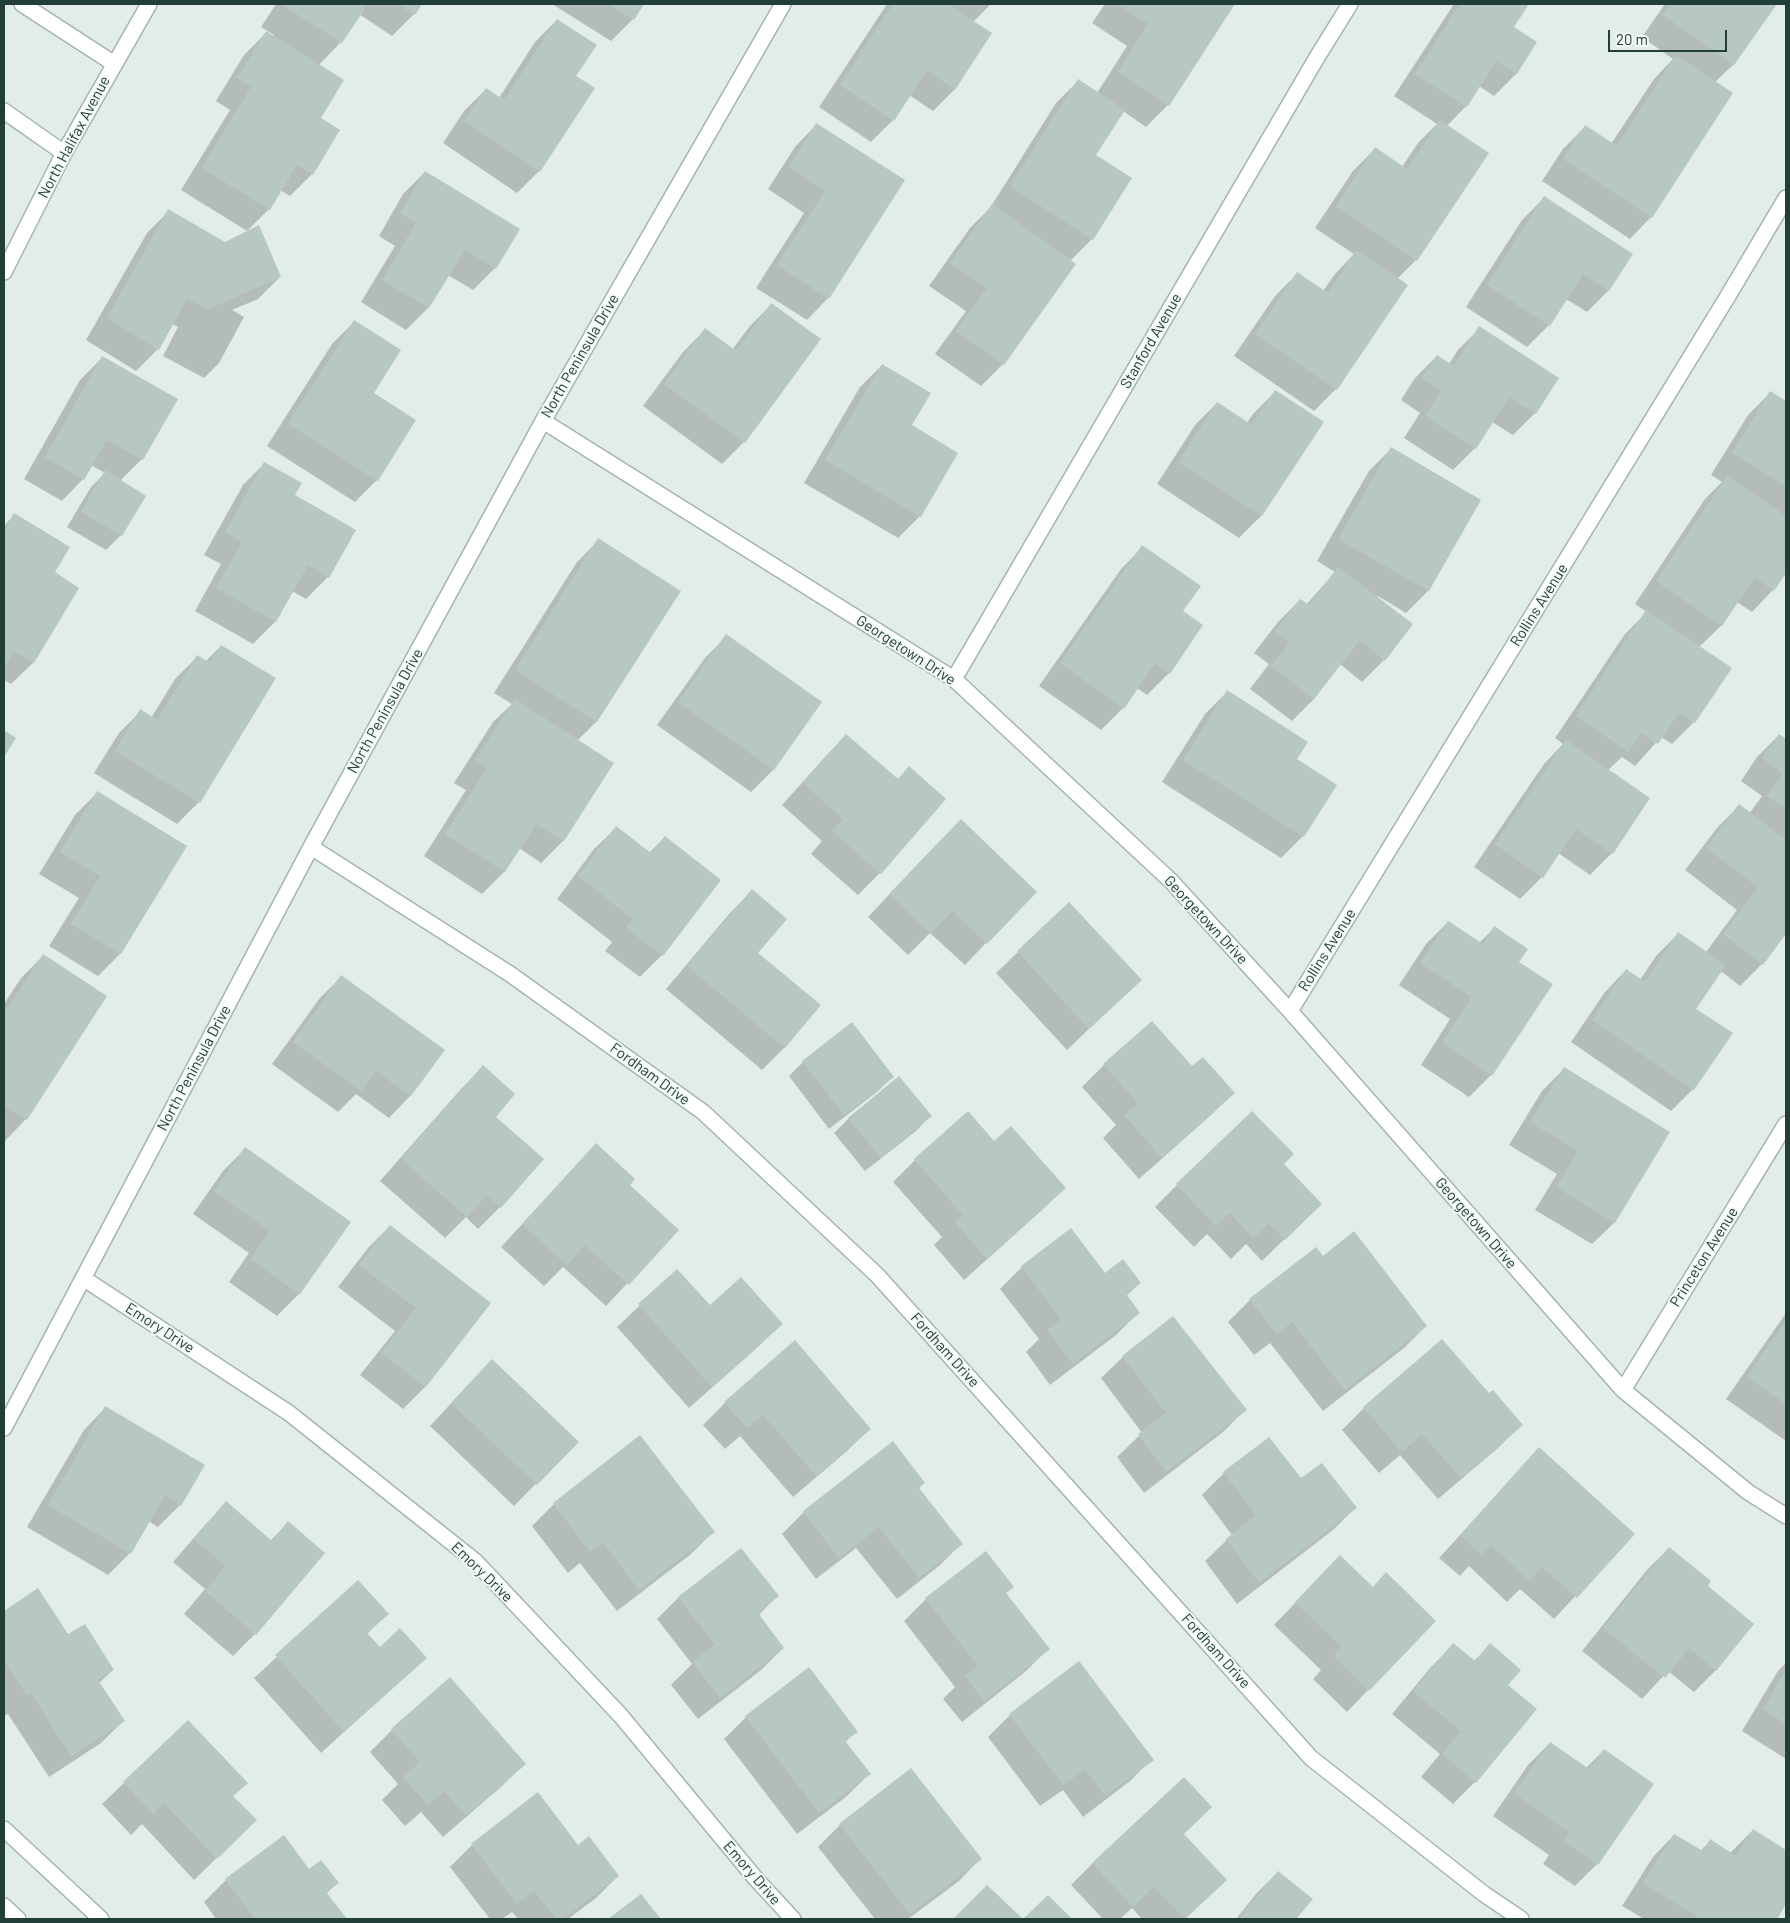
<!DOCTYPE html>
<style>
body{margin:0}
#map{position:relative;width:1790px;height:1923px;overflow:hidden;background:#e2ece9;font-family:Barlow,sans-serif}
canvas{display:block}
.frame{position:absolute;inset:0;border:5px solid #213e39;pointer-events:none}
.scale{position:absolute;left:1608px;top:30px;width:119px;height:22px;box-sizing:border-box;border:2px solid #213e39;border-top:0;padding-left:6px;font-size:15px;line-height:18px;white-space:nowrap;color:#213e39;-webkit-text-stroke:4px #f2f9f6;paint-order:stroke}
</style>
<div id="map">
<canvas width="1790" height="1923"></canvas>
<div class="frame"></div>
<div class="scale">20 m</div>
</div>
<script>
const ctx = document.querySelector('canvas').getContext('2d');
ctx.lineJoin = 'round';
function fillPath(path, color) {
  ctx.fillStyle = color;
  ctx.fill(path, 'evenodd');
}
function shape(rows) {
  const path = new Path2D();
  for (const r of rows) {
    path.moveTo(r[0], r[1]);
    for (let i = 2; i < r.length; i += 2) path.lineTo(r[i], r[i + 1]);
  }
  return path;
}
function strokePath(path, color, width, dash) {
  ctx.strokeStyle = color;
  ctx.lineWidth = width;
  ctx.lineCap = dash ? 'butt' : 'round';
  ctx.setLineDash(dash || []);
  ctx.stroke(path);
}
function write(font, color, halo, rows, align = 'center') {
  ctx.font = font + ' Barlow,sans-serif';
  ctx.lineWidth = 4;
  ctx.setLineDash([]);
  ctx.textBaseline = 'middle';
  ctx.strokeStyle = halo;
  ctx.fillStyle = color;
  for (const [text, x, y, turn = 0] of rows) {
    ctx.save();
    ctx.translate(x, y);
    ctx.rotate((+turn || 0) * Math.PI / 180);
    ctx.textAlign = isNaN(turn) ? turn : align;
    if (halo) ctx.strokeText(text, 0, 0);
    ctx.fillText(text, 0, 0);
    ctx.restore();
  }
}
fillPath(shape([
 [276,4,421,4,414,14,392,36,359,14,341,42,319,65,319,118,338,130,312,174,290,196,280,190,269,209,247,231,181,190,230,110,216,101,244,55,266,33,272,37,274,35,261,27],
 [552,4,642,4,633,19,611,41],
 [887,4,991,4,973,22,955,89,933,111,909,95,893,120,871,142,819,107],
 [1105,4,1233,4,1168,105,1146,127,1123,111,1094,156,1092,239,1070,261,1003,364,981,386,935,354,966,311,929,286,970,228,990,208,1056,103,1078,81,1097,93,1127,46,1092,23],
 [1454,4,1528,4,1512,27,1536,42,1516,74,1494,96,1479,86,1466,106,1447,126,1416,260,1397,279,1336,389,1314,411,1234,356,1275,296,1297,274,1323,291,1335,274,1354,254,1315,228,1353,171,1375,149,1402,167,1418,143,1437,124,1394,96],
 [1665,4,1775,4,1734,64,1715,82,1651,217,1630,239,1542,181,1563,149,1585,127,1611,144,1654,79,1673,59,1642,37],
 [557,20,574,77,539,171,517,193,443,143,464,111,486,89,499,98,535,42],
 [816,125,903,180,828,298,807,320,756,288,804,213,768,189,795,147],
 [425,172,495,268,473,290,448,275,428,308,406,330,361,302,395,246,379,236,403,194],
 [1544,198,1609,290,1587,312,1566,299,1549,325,1527,347,1466,307,1522,220],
 [169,211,280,277,258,299,232,310,244,317,219,363,204,378,163,356,178,327,172,324,158,349,136,371,86,340,147,233],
 [772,304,819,339,744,442,722,464,643,406,683,352,705,330,732,350,750,326],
 [354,322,372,394,377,480,355,502,267,446,332,344],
 [1480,328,1535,413,1513,435,1492,422,1475,448,1453,470,1404,438,1420,413,1401,400,1415,378,1437,356,1449,364,1458,350],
 [102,358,142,459,120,481,145,496,121,535,106,550,67,527,91,487,105,473,91,465,83,479,62,501,24,479,80,380],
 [882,365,910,426,957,453,920,516,898,538,804,483,860,387],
 [1275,392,1322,422,1261,516,1239,538,1157,484,1195,425,1217,403,1247,423,1253,414],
 [1770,393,1786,402,1786,571,1773,590,1752,612,1737,602,1721,626,1699,647,1730,668,1694,722,1672,744,1661,737,1635,766,1622,757,1608,770,1649,798,1612,853,1590,875,1558,853,1542,877,1520,899,1474,867,1544,764,1563,744,1555,738,1625,634,1647,612,1635,604,1705,499,1722,482,1711,475,1748,415],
 [1391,449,1480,500,1428,591,1406,613,1378,596,1377,598,1384,660,1362,682,1340,664,1314,699,1292,721,1250,689,1269,664,1254,653,1278,622,1300,600,1306,605,1335,572,1317,561,1369,471],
 [265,463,294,495,328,577,306,599,292,591,275,622,253,644,195,611,221,564,204,555,243,485],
 [14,515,53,573,78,588,33,663,11,684,4,680,4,526],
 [599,540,596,722,577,741,612,764,563,841,541,863,519,848,504,872,482,894,424,856,466,790,454,783,493,722,512,704,494,693,577,562],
 [1143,547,1182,611,1169,673,1147,695,1137,688,1123,708,1101,730,1039,686,1121,569],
 [727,636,820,702,773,770,751,792,657,725,705,658],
 [221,646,199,802,177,824,94,773,119,733,141,711,151,718,175,679,197,657,205,662],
 [1227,692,1295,760,1303,836,1281,858,1162,782,1205,714],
 [846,735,897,780,909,768,880,873,858,895,811,854,822,841,782,805,825,757],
 [1779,735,1786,741,1786,932,1762,964,1740,986,1721,971,1694,1009,1693,1089,1671,1111,1571,1042,1605,992,1626,970,1640,980,1656,956,1678,934,1706,952,1737,910,1685,870,1717,828,1739,806,1749,814,1762,796,1741,781,1757,757],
 [97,793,185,847,120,954,98,976,49,946,79,898,39,874,75,815],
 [616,828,649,853,665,837,719,880,662,955,640,977,605,951,612,942,557,899,594,849],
 [939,842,986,943,965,965,930,933,908,955,868,917],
 [752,891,756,953,819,1005,784,1048,762,1070,666,989,730,913],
 [1448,922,1479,943,1494,928,1517,962,1551,985,1491,1075,1469,1097,1421,1065,1450,1019,1399,985,1426,944],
 [1018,952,1140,980,1067,1050,996,973],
 [43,956,26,1119,5,1141,4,1004,21,978],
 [342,976,410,1096,389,1118,356,1094,338,1112,272,1064,320,998],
 [803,1062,893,1076,878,1091,829,1129,789,1076],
 [1104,1065,1192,1068,1233,1093,1211,1115,1139,1179,1103,1138,1116,1125,1082,1087],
 [483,1067,494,1117,500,1207,478,1229,466,1217,445,1238,380,1181,461,1089],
 [1564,1069,1668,1132,1614,1223,1592,1244,1535,1210,1557,1174,1509,1145,1542,1091],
 [930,1116,916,1131,865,1171,834,1133,849,1118],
 [245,1149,349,1222,299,1294,277,1316,229,1282,249,1253,193,1214,223,1171],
 [915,1160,1064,1188,1042,1210,964,1280,934,1245,942,1237,893,1182],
 [1282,1165,1298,1226,1262,1261,1246,1244,1231,1259,1207,1234,1194,1247,1155,1207,1177,1185],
 [575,1167,677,1230,606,1306,563,1267,544,1286,501,1247],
 [390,1226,489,1303,425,1387,403,1409,360,1375,395,1331,338,1287,368,1248],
 [1316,1249,1322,1257,1426,1326,1404,1348,1323,1411,1270,1343,1254,1355,1228,1322,1250,1300],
 [1022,1267,1104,1275,1140,1283,1126,1296,1138,1313,1116,1335,1050,1385,1026,1352,1039,1339,1000,1289],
 [677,1270,710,1307,781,1324,759,1346,689,1408,617,1327],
 [1786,1313,1786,1441,1726,1399],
 [1442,1341,1488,1395,1521,1425,1499,1447,1438,1499,1400,1455,1379,1473,1342,1430,1364,1408],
 [1123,1357,1245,1410,1223,1432,1144,1493,1117,1457,1142,1433,1101,1378],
 [470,1383,577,1442,514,1506,430,1426],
 [725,1403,869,1429,847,1451,793,1497,740,1436,725,1449,703,1425],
 [105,1408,180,1505,158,1527,148,1521,130,1553,108,1575,27,1527,84,1430],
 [640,1437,713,1532,691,1554,617,1611,580,1563,568,1573,532,1526,554,1504],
 [1269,1438,1300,1480,1355,1508,1333,1530,1237,1604,1205,1561,1232,1535,1202,1495,1224,1473],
 [893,1443,918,1489,961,1544,939,1566,897,1599,856,1548,816,1579,782,1534,804,1512],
 [1539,1449,1633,1534,1554,1619,1520,1589,1507,1602,1469,1566,1460,1576,1439,1558],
 [226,1503,270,1541,288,1523,255,1634,233,1656,184,1614,205,1589,173,1562,205,1525],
 [1669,1548,1716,1670,1694,1692,1668,1671,1642,1699,1582,1651,1647,1570],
 [986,1552,1005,1594,1048,1649,1026,1671,962,1722,943,1699,955,1687,904,1621,926,1599],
 [1318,1579,1368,1690,1347,1712,1313,1679,1321,1670,1274,1625],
 [358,1582,387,1614,367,1634,379,1649,425,1658,321,1753,254,1678],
 [38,1590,67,1636,113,1670,99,1683,123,1721,101,1743,49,1777,8,1714,4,1716,4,1612],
 [777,1596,758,1616,783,1648,761,1670,698,1719,671,1685,692,1664,657,1619,679,1597],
 [1453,1645,1473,1662,1490,1645,1506,1685,1475,1782,1453,1804,1421,1777,1440,1754,1392,1714,1431,1667],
 [1786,1663,1786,1759,1742,1731,1778,1671],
 [1010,1715,1152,1759,1130,1781,1083,1817,1063,1790,1040,1806,988,1737],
 [746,1717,856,1731,845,1743,869,1774,847,1796,797,1834,724,1739],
 [392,1730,524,1764,502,1786,443,1837,421,1812,405,1826,382,1800,398,1784,370,1752],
 [1550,1743,1586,1768,1604,1750,1597,1864,1575,1886,1543,1864,1549,1855,1493,1816,1528,1765],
 [124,1783,232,1797,233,1842,194,1880,142,1824,131,1835,102,1804],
 [840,1825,980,1859,959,1881,908,1919,875,1919,818,1847],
 [1753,1830,1786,1851,1786,1902,1776,1919,1644,1919,1622,1906,1653,1857,1674,1835,1700,1851,1711,1841,1730,1853],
 [1183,1834,1225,1880,1185,1919,1142,1919,1132,1908,1120,1919,1103,1919,1071,1885,1093,1863],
 [284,1837,309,1870,337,1883,326,1894,345,1919,216,1919,204,1902,226,1880],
 [472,1845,578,1846,618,1876,596,1898,568,1919,518,1919,512,1912,502,1919,490,1919,450,1867],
 [1278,1872,1311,1899,1295,1919,1236,1919,1256,1894],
 [987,1886,1021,1919,955,1919]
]), '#0003');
fillPath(shape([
 [281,4,368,4,342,43],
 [398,4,422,4,415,15],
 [608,4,644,4,634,20],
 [893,4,947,4,992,33,955,90,927,70,894,121,840,85],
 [1117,4,1235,4,1169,106,1118,72,1148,24],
 [1460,4,1529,4,1514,27,1537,42,1517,74,1496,61,1467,107,1415,74],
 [1671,4,1777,4,1734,65,1663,15],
 [557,19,597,45,576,76,595,88,540,172,464,121,486,88,504,100],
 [266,31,344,80,321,118,340,130,313,175,297,165,270,210,202,168,251,87,237,78],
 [1676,55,1733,93,1652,218,1563,159,1585,125,1617,146],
 [1078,79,1125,110,1096,155,1132,178,1093,240,1010,186],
 [1440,120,1489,153,1417,261,1336,206,1375,147,1407,169],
 [816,123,905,180,829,299,777,265,825,191,789,167],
 [425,171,520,229,496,269,465,250,429,308,382,280,416,223,400,213],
 [1544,196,1633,254,1609,291,1583,274,1550,326,1487,285],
 [992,204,1076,264,1004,365,956,331,987,288,950,263],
 [168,209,225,242,259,225,281,277,208,309,187,299,159,350,107,318],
 [1356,250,1408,285,1337,390,1255,334,1297,272,1328,293],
 [771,303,821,339,745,443,664,384,705,328,736,351],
 [354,320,401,350,374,393,416,420,378,481,288,424],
 [1479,326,1559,378,1536,414,1509,397,1476,449,1425,416,1441,390,1422,378,1437,355,1454,366],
 [102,356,178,399,143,460,107,440,84,480,45,457],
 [882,364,931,393,912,425,958,453,921,517,825,460],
 [1275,390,1324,422,1262,516,1178,462,1217,402,1252,425],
 [1770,391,1786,401,1786,486,1732,453],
 [1391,447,1481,500,1429,591,1338,539],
 [264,462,302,483,295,495,356,530,329,578,308,565,276,622,216,588,242,542,225,532],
 [105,470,146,496,122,536,81,512],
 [1727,476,1786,516,1786,573,1774,591,1755,577,1722,626,1656,581],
 [14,513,70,547,55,572,79,588,34,663,14,651,4,668,4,531],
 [598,538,681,591,597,722,515,670],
 [1142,545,1201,586,1183,611,1203,625,1170,674,1155,663,1124,709,1060,663],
 [1338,567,1413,624,1385,661,1360,640,1314,699,1271,666,1290,642,1275,631,1300,599,1309,605],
 [1646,610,1732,668,1695,723,1679,713,1658,744,1641,733,1628,752,1576,716],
 [726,634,822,702,774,770,678,702],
 [221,645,276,678,200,803,115,751,140,709,157,720,197,655,210,663],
 [1227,690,1308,742,1297,759,1337,785,1304,837,1183,760],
 [515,699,614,763,564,841,536,824,505,872,445,834,487,768,475,760],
 [4,730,16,738,4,757],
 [846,734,898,779,909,766,946,799,881,874,832,831,843,819,803,783],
 [1779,734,1786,739,1786,809,1767,796,1783,774,1762,758],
 [1566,740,1650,798,1613,854,1576,829,1543,878,1495,844],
 [97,791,187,846,121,954,71,924,100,876,60,852],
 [1739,804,1786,840,1786,934,1763,965,1723,934,1758,887,1706,848],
 [961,819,1037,892,987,944,952,911,931,934,889,894],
 [616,826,651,853,665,836,721,880,663,956,626,928,633,919,578,876],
 [752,889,787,919,758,953,821,1005,785,1048,687,966],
 [1069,902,1142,980,1089,1029,1017,951],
 [1448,921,1483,944,1494,926,1528,949,1519,962,1553,984,1492,1076,1442,1042,1472,997,1420,963],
 [1678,932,1726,965,1696,1009,1733,1033,1694,1090,1592,1020,1626,969,1645,982],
 [43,954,107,996,27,1120,4,1105,4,1007,7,1009],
 [341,975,445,1050,411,1096,376,1071,361,1091,293,1042],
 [1152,1021,1192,1066,1203,1057,1235,1093,1162,1158,1124,1115,1138,1103,1103,1064],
 [852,1022,894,1077,844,1115,802,1061],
 [483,1065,515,1094,496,1117,544,1159,501,1208,487,1195,467,1217,401,1159],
 [1564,1067,1670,1132,1615,1223,1556,1187,1578,1151,1530,1122],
 [899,1076,932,1116,881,1158,848,1118],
 [968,1111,994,1141,1011,1126,1066,1188,987,1259,955,1222,963,1215,914,1159],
 [1252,1111,1294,1154,1284,1164,1322,1204,1285,1240,1269,1223,1253,1238,1230,1213,1216,1226,1176,1184],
 [596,1143,635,1179,630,1185,679,1230,629,1285,585,1245,567,1265,522,1224],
 [245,1147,351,1222,300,1294,250,1259,270,1231,214,1191],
 [390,1225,491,1303,426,1387,381,1353,416,1308,359,1265],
 [1071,1228,1105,1273,1123,1259,1141,1283,1126,1294,1140,1313,1073,1364,1047,1330,1061,1319,1021,1266],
 [1354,1231,1427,1326,1345,1390,1292,1322,1277,1334,1249,1299,1316,1247,1323,1256],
 [677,1269,710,1305,741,1277,783,1324,712,1387,638,1304],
 [1173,1316,1247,1410,1166,1472,1138,1434,1166,1413,1122,1356],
 [1786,1321,1786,1404,1747,1377],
 [1442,1339,1489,1393,1493,1390,1523,1425,1461,1478,1422,1434,1402,1452,1363,1407],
 [795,1340,871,1429,816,1476,763,1415,747,1428,724,1402],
 [492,1359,579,1442,537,1485,451,1403],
 [105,1406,205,1465,181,1506,165,1495,131,1554,48,1505],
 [640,1435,715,1532,639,1590,603,1542,590,1552,553,1503],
 [1269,1437,1301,1478,1322,1463,1357,1508,1259,1583,1226,1539,1256,1515,1223,1472],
 [893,1441,925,1483,919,1488,963,1544,919,1578,879,1527,839,1558,803,1511],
 [1539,1447,1635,1534,1577,1598,1542,1567,1530,1581,1491,1545,1482,1555,1460,1535],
 [226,1501,272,1541,288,1521,325,1553,256,1635,205,1591,226,1566,194,1539],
 [1669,1547,1711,1581,1708,1586,1754,1624,1716,1671,1689,1648,1665,1678,1603,1628],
 [741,1548,779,1596,758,1613,784,1648,720,1698,692,1662,715,1645,678,1597],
 [986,1551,1014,1587,1006,1593,1050,1649,984,1701,965,1676,978,1666,925,1598],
 [1340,1555,1373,1587,1386,1572,1436,1621,1369,1691,1334,1656,1342,1647,1295,1602],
 [358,1580,389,1614,367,1633,380,1647,400,1628,427,1658,344,1732,275,1655],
 [38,1588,68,1634,85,1624,114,1670,98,1680,125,1721,71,1756,31,1693,27,1696,4,1660,4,1611],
 [1453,1643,1475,1661,1490,1643,1521,1670,1508,1685,1537,1709,1476,1783,1442,1754,1461,1731,1413,1691],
 [1079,1661,1154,1760,1105,1796,1085,1769,1063,1785,1009,1714],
 [809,1667,858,1732,845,1741,871,1774,819,1813,745,1716],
 [1786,1670,1786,1724,1763,1709],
 [450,1677,526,1764,466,1816,444,1791,428,1805,403,1777,420,1762,391,1729],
 [188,1720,248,1783,233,1796,257,1820,217,1859,164,1803,153,1814,123,1782],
 [1550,1742,1589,1769,1604,1749,1654,1784,1598,1865,1564,1841,1570,1833,1514,1793],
 [911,1768,982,1859,910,1914,839,1824],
 [1184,1777,1212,1807,1184,1834,1227,1880,1185,1919,1154,1887,1133,1907,1092,1863],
 [538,1792,578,1845,589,1836,619,1876,563,1919,556,1919,534,1891,517,1904,471,1844],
 [1753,1829,1786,1850,1786,1904,1777,1919,1701,1919,1643,1883,1674,1834,1703,1851,1710,1839,1736,1856],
 [284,1835,309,1869,321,1860,339,1883,326,1892,347,1919,255,1919,225,1879],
 [1278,1871,1313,1899,1296,1919,1238,1919],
 [987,1885,1023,1919,953,1919],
 [641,1894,661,1919,608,1919],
 [1048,1895,1072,1919,1023,1919]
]), '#b7c7c2');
const service = shape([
 [22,4,113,63],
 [4,111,64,153]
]);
const minor = shape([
 [543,421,954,679,1171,881,1290,1011,1623,1390,1748,1492,1786,1516],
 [954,679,1316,59,1350,4],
 [311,847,510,974,703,1112,877,1275,1311,1758,1484,1894,1521,1919],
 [1290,1011,1728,296,1786,198],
 [83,1278,289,1413,475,1561,621,1716,756,1879,793,1919],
 [1623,1390,1786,1124],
 [4,1428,311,847,543,421,783,4]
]);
const tertiary = shape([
 [4,272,64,153,149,4],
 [4,1829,101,1919],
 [4,1906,18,1919]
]);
strokePath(service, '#a4b4b1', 18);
strokePath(minor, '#a4b4b1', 18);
strokePath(tertiary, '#a4b4b1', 18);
strokePath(service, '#fff', 15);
strokePath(minor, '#fff', 15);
strokePath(tertiary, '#fff', 15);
write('15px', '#213e39', '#f2f9f6', [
 ["North Halifax Avenue",74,137,-62],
 ["Stanford Avenue",1151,341,-60],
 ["North Peninsula Drive",580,356,-60],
 ["Rollins Avenue",1539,605,-58],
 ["Georgetown Drive",906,650,33],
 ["North Peninsula Drive",385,711,-61],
 ["Georgetown Drive",1206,920,47],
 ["Rollins Avenue",1327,950,-58],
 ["North Peninsula Drive",194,1068,-62],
 ["Fordham Drive",650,1074,36],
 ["Georgetown Drive",1476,1223,49],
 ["Princeton Avenue",1704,1257,-58],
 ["Emory Drive",160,1328,33],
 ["Fordham Drive",945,1350,48],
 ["Emory Drive",482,1572,44],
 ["Fordham Drive",1216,1651,48],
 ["Emory Drive",752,1873,49]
]);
</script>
